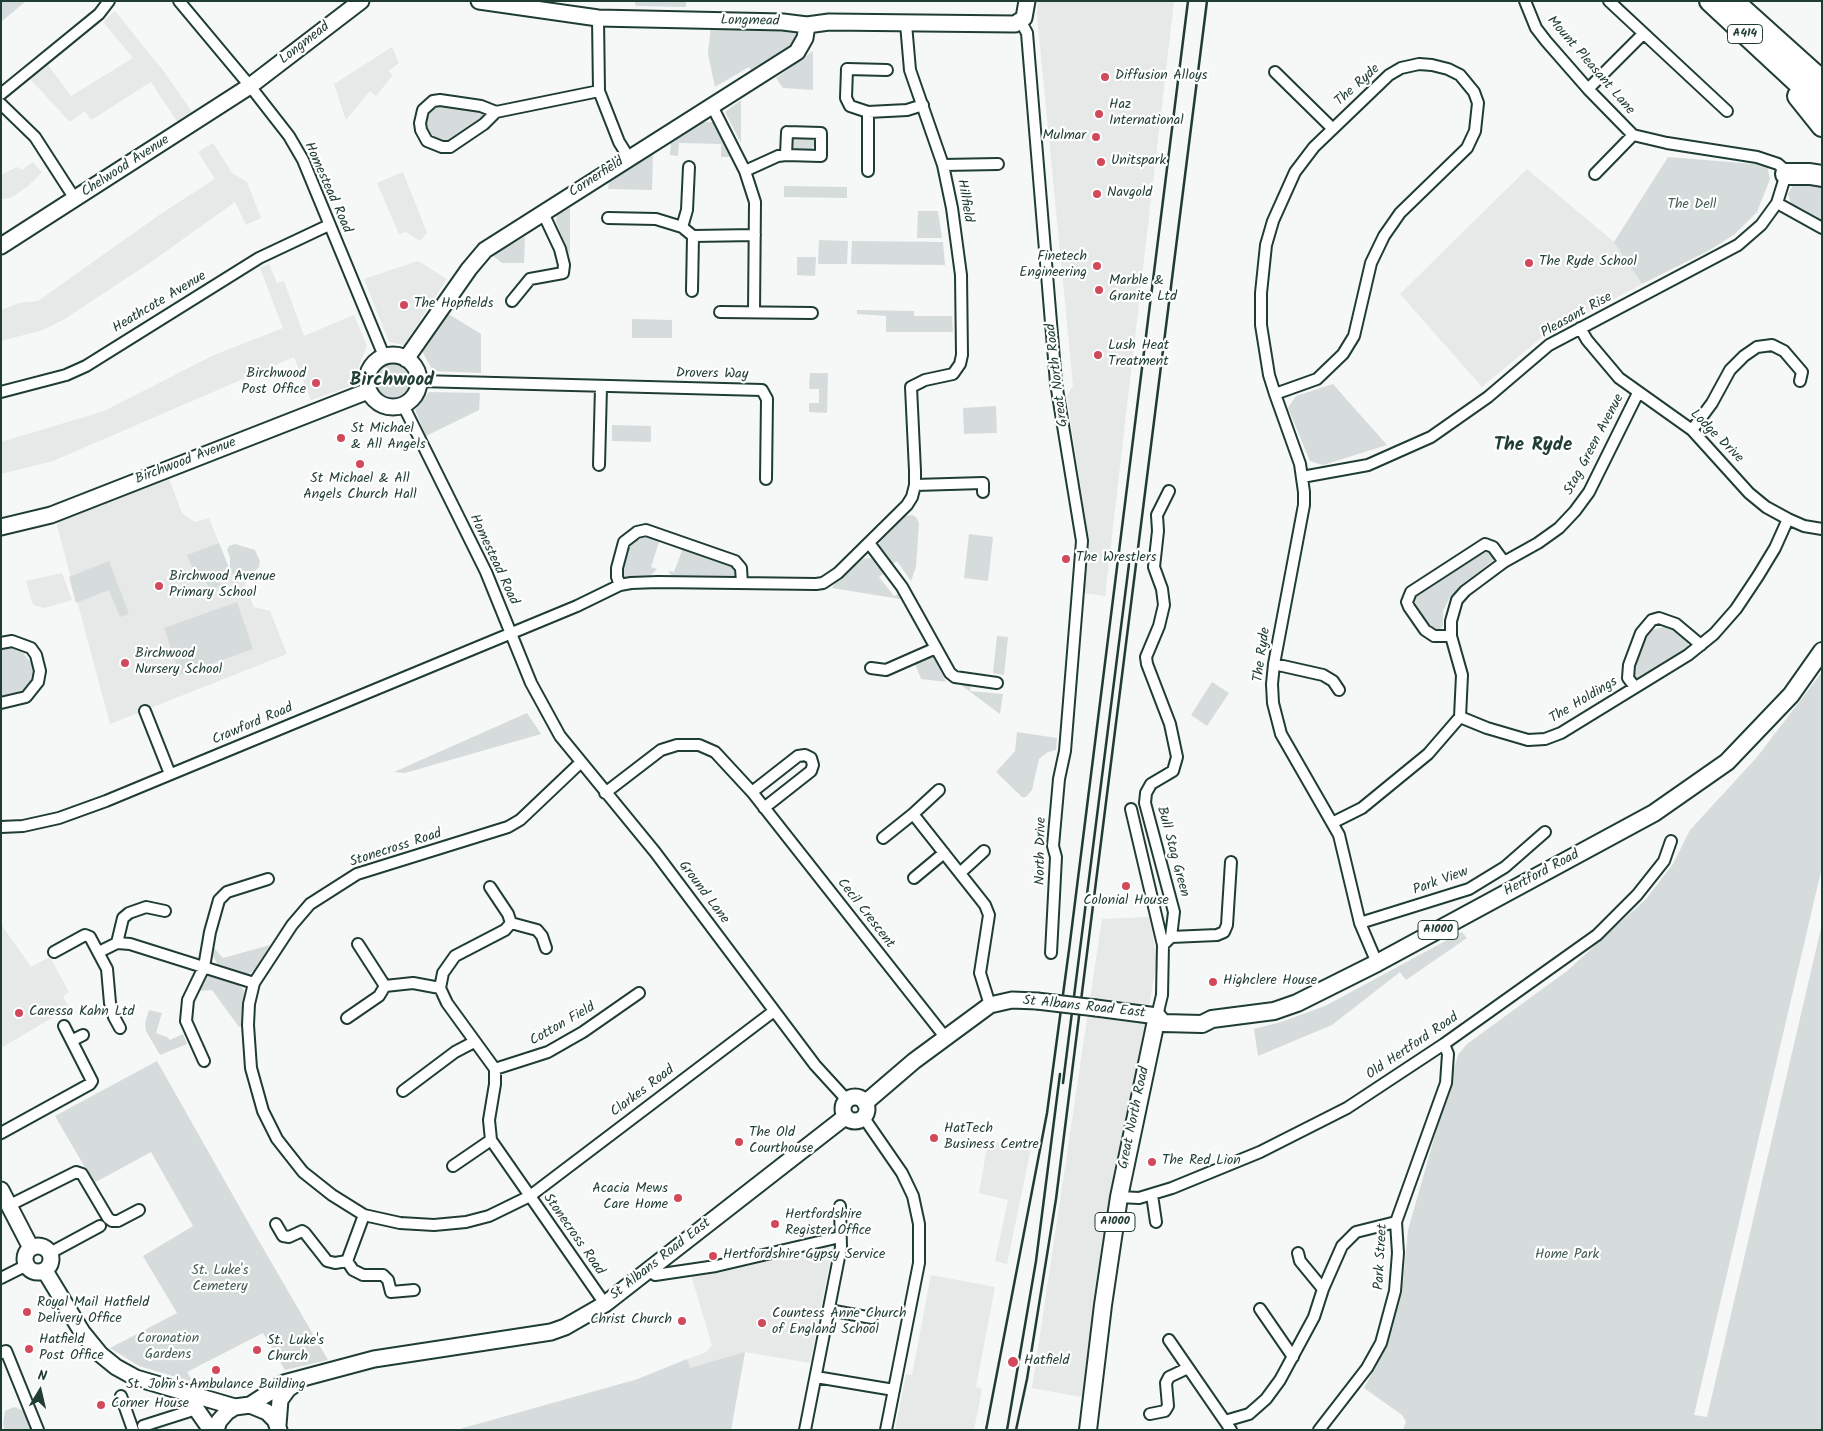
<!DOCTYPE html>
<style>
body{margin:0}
#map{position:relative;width:1823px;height:1431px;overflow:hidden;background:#f6f7f7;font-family:Kalam,sans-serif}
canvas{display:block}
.frame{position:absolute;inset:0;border:2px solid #1f3d34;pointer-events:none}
.north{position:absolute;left:15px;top:1366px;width:50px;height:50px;-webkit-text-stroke:4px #fff;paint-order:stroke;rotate:9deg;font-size:14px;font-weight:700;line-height:20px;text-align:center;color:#1f3d34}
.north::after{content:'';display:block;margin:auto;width:18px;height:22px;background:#1f3d34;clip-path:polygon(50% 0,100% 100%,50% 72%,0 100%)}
</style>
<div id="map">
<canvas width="1823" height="1431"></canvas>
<div class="frame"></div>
<div class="north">N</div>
</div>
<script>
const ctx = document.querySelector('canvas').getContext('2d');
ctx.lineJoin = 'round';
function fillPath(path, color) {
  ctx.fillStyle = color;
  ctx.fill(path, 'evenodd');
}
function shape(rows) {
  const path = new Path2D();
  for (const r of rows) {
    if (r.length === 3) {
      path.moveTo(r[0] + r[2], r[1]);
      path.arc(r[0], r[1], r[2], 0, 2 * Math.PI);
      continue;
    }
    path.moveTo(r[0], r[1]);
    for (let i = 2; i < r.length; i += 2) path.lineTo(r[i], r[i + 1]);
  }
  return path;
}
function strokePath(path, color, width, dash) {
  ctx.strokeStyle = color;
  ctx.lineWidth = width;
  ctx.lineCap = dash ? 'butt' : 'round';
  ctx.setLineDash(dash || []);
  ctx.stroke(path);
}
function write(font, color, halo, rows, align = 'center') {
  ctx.font = font + ' Kalam,sans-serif';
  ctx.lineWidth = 4.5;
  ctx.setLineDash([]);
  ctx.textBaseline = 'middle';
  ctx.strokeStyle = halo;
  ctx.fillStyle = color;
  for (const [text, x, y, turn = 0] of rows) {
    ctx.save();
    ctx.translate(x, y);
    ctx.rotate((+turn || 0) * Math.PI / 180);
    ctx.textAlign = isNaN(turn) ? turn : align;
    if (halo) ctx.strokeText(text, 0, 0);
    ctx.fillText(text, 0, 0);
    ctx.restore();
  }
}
fillPath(shape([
 [1038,1,1174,1,1105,596,1083,593,1085,516,1067,396,1073,385,1037,15],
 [115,11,162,69,193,113,178,123,151,82,91,120,85,111,70,122,30,79,48,65,71,96,133,58,103,22],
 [392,47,399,63,388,71,393,75,376,96,370,91,346,120,334,84],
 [213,143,232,173,247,182,261,218,246,225,235,202,151,262,63,320,43,330,1,341,1,310,19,303,38,301,162,213,215,179,198,152],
 [32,162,42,172,26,188,10,198,1,199,1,175,17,167,22,170],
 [1527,169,1614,242,1642,284,1542,337,1482,387,1400,294],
 [403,172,427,233,420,241,406,232,399,234,377,183],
 [418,261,447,279,404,345,389,342,364,279],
 [269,264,277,283,284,281,304,336,354,315,367,346,351,386,311,400,294,357,53,461,1,474,1,442,104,411,214,355,283,328,260,268],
 [169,479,182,513,195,522,209,518,230,571,238,580,244,582,254,607,270,611,287,654,110,724,56,522],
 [62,573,72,600,45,608,33,605,26,581],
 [1149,917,1157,959,1082,1397,1032,1388,1102,919],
 [1,924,31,967,50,957,69,992,63,996,69,1008,1,1048],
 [988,1141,1031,1148,1007,1264,995,1261,1008,1200,979,1193],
 [827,1246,832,1251,810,1363,745,1352,731,1430,631,1430,638,1379,706,1352,712,1345,691,1275,727,1271],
 [931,1275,995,1287,976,1387,982,1389,974,1430,895,1430,906,1374,912,1375]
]), '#e6e9e8');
fillPath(shape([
 [1,1,26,1,1,22],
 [634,1,686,1,686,7,636,6],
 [711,25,794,28,800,35,798,45,753,72,749,67,715,87,708,54],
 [813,51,813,90,783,88,776,78],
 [741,100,741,143,725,112],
 [446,103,483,111,483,116,481,120,453,142,444,144,429,137,423,123,425,115,431,108],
 [696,122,715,122,735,157,721,157,721,144,679,143,678,156,670,155,671,138],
 [803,136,813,138,815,144,812,149,803,152,793,149,791,143,795,137],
 [653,153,652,190,608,189,609,182],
 [1668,157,1767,165,1770,179,1757,212,1735,234,1708,251,1642,284,1614,242],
 [1800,180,1822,184,1822,221,1791,204,1788,194,1793,185],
 [784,186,847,187,847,198,784,197],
 [570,208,570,256,556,221,557,214],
 [918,211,938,211,942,238,917,238],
 [525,237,524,263,502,263,492,255],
 [819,240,848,241,847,264,818,264],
 [852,241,943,242,945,265,851,264],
 [797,257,816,257,815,276,797,275],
 [857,310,914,311,914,316,952,316,953,332,886,332,886,316,857,314],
 [447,313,481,334,481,373,433,371,422,351],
 [632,319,672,320,672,338,632,338],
 [392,381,20],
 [810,373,828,373,827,413,809,412,809,403,819,403,819,389,809,389],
 [1333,384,1347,400,1387,445,1323,465,1310,461,1288,408,1296,396],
 [429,392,480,393,479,410,426,436,415,410],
 [996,406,997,433,964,434,963,408],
 [612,425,651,426,651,442,612,441],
 [912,515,916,517,919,523,916,567,911,581,897,561,890,565,881,555,879,546,880,542,905,516],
 [640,533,660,539,651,567,657,569,649,577,622,577,619,574,628,541],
 [969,534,993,537,988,581,964,578],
 [219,543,230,570,230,557,227,550,229,546,235,544,255,550,260,561,259,567,244,582,238,580,230,571,217,576,221,586,210,590,206,581,199,583,187,555],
 [683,548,737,564,738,574,735,577,672,576,668,571,674,572],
 [1482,549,1491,551,1494,560,1463,584,1450,597,1443,611,1443,626,1439,630,1430,629,1412,605,1412,599,1416,593],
 [871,558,882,568,883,574,879,577,894,596,898,594,904,597,900,599,832,588,835,583,863,559],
 [109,561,129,614,120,617,109,590,76,603,69,577],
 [237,602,253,649,180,675,164,628],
 [1666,626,1682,633,1688,640,1688,648,1639,680,1634,679,1630,671,1643,639,1652,630],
 [997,636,1008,637,1004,675,993,673],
 [8,647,23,653,33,665,34,672,31,682,25,690,1,697,1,648],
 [931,653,946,682,921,679,914,661],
 [1822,672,1822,867,1694,1415,1707,1417,1822,924,1822,1430,1403,1430,1406,1422,1402,1415,1364,1388,1384,1351,1403,1282,1408,1230,1458,1055,1467,1044,1567,971,1646,899,1673,864,1690,830,1757,757],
 [957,682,971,683,970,691,1003,694,1000,714],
 [1212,682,1229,693,1207,726,1191,715],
 [527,713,541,734,405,773,394,772],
 [1017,732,1057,738,1056,750,1048,752,1039,759,1032,790,1026,797,1022,797,996,772,1015,751],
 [1462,932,1467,938,1406,980,1400,972,1332,1025,1258,1056,1254,1029,1281,1022,1325,1006],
 [270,945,256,970,247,975,218,966,212,953,212,946,223,958],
 [205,975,212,975,237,984,244,990,243,1025,239,1027,212,990,197,991],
 [149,1010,162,1013,156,1033,167,1037,170,1040,183,1034,187,1044,160,1055,146,1031,145,1023],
 [157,1061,252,1229,328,1360,285,1370,263,1333,187,1372,193,1382,139,1366,110,1348,177,1313,143,1256,193,1226,151,1152,94,1183,55,1116],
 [745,1352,731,1430,456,1430,638,1379,687,1359,690,1368],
 [14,1407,27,1412,32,1423,31,1430,5,1430,3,1424,5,1411]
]), '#d6dcdb');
const street = shape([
 [179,1,250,86,289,136,303,160,384,356],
 [1609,1,1727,111],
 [598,18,599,91,619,142,629,158],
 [1021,22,1027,33,1056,383,1082,541,1065,751,1059,779,1053,846,1056,857,1051,953],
 [887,70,847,69,846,98,850,106,868,112,907,110,923,105],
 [1275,72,1332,128],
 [1588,89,1643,34],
 [1,94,99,14,109,1],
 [1,104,35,137,75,199],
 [712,106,745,171,755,202,754,312],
 [496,112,481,106,440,100,433,101,423,110,420,123,421,130,427,141,442,147,450,147,484,124,496,112,599,91],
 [787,132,821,133,821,156,786,155,787,132],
 [943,165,998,164],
 [745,171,778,156,786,155],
 [868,171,868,112],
 [1595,174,1633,135],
 [1777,203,1822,228],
 [608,218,656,219,682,227,693,236,755,235],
 [682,227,687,210,689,167],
 [692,291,693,236],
 [512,301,530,279,563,273,564,265,560,249,543,213],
 [720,312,812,313],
 [1580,328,1587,340,1619,378,1692,430,1749,493,1766,507,1788,519,1804,526,1822,529],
 [419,381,762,390,767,399,766,479],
 [1,392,66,375,86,366,259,258,329,225],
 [1275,394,1317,379,1343,354,1354,336,1371,263,1384,236,1400,213,1467,148,1475,131,1478,103,1474,92,1460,75,1448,69,1432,65,1419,64,1401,68,1389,75,1314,147,1295,172,1273,221,1266,245,1261,293,1261,325,1269,375,1275,394,1300,464,1304,492,1304,505,1274,664,1272,684,1273,703,1281,734,1339,835,1360,923,1377,963],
 [403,405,486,572,531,683,560,736,655,852,815,1065,847,1100],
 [1692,430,1712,403,1730,370,1744,356,1757,347,1772,345,1784,351,1802,372,1800,381],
 [599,465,601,387],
 [1302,477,1368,465,1431,437,1488,397,1549,345,1738,245,1761,225,1777,203,1786,174,1785,170,1778,164,1757,157,1667,143,1633,135,1588,89,1546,41,1536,28,1525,1],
 [915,485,983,483,983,492],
 [869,543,902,587,950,673,955,677,997,683],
 [620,585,617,577,617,568,624,542,637,532,646,530,735,561,741,568,742,583],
 [1451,636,1434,636,1425,630,1409,607,1407,602,1411,592,1485,544,1493,547,1504,562],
 [1,643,12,641,31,648,36,655,40,671,38,682,26,697,1,703],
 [1274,664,1323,675,1333,681,1339,690],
 [871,668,886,670,936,648],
 [1635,687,1628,678,1629,665,1641,633,1652,620,1659,618,1676,624,1701,645],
 [145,711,170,774],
 [1460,717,1487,728,1528,740,1545,739,1561,733,1688,655,1714,634,1736,609,1758,576,1775,548,1788,519],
 [580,763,520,820,508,827,357,874,310,904,292,925,254,983,249,1004,248,1025,251,1068,263,1111,277,1139,303,1172,332,1195,364,1215,400,1223,434,1225,466,1222,489,1216,530,1196,605,1304],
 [939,790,913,814,985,905,989,915,980,973,990,1005],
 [752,792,798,756,805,755,811,758,813,765,811,771,764,808],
 [605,793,661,750,677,745,699,745,715,752,752,792,945,1037],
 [1131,809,1163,945,1162,995,1157,1016],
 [1334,822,1362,808,1428,754,1460,717,1462,675,1451,636,1451,621,1457,600,1465,591,1504,562,1538,543,1559,528,1575,511,1589,492,1638,393],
 [1,827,23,826,59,818,106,801,577,606,620,585,631,583,658,582,816,584,823,583,838,573,907,505,912,497,915,485,915,471,911,387,925,380,953,374,960,364,962,355,961,275,952,208,943,165,910,70,906,24],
 [883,838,913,814],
 [960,873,984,851],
 [914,878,944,853],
 [490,887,508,914,511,923],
 [1360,923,1469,889,1505,867,1545,832],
 [1171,937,1217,935,1224,932,1227,925,1231,862],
 [117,943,123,918,129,913,146,907,165,911],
 [358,944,385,986],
 [1163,945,1171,937,1174,912,1145,803,1146,793,1151,784,1173,771,1177,757,1170,724,1147,664,1146,657,1159,626,1164,605,1162,589,1154,567,1158,531,1157,515,1169,491],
 [546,948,542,936,537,930,511,923,505,930,455,956,443,973,440,988,447,1003,495,1069,495,1084,489,1120,491,1140,530,1196,774,1011],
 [54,952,85,935,90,937,107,969,110,1003,114,1017,120,1028],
 [99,952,117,943,130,944,254,983],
 [347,1018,379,996,385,986,413,983,440,988],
 [73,1040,83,1035],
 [204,1061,186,1021,188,1000,204,967,210,932,219,900,227,892,268,879],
 [495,1069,548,1052,583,1032,639,993],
 [403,1091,455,1052,474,1042],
 [864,1118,902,1173,913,1196,919,1224,919,1263,886,1430],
 [1,1133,90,1084,92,1081,64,1026],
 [453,1166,491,1140],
 [1152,1195,1156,1222],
 [1119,1197,1139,1198,1172,1188,1260,1152,1347,1108,1444,1044,1597,935,1637,895,1664,861,1671,841],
 [10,1205,76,1172,82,1174,108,1218,112,1221,118,1221,139,1210],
 [276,1224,283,1236,289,1237,302,1231,305,1233,327,1261,335,1263,347,1261,353,1270,363,1275,383,1275,388,1280,391,1292,414,1290],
 [50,1253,100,1226],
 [1298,1253,1300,1261,1323,1289],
 [347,1261,364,1215],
 [648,1270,655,1275,716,1266,840,1237],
 [1,1278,27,1265],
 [1260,1309,1293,1357],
 [829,1310,872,1318],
 [1169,1340,1231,1430],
 [1,1353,6,1351,38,1430],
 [816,1377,894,1390],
 [121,1396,133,1430],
 [1150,1414,1165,1411,1168,1406,1166,1383,1169,1377,1188,1368],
 [1225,1421,1249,1414,1266,1399,1280,1380,1314,1317,1323,1289,1342,1246,1356,1232,1396,1222],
 [145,1430,143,1426,190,1411],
 [805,1430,841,1247,840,1206],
 [1319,1430,1367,1368,1381,1343,1395,1291,1398,1253,1396,1222,1446,1083,1448,1054,1444,1044]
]);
const secondary = shape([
 [479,1,598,18,783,22,807,25,829,22,1015,24,1024,18,1027,1],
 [1,246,250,86,361,1],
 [393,381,26],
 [406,359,469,269,485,250,797,52,805,38,807,25],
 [1,527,51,515,368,391],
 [1096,1008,1157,1016],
 [855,1109,12],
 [865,1103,914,1061,990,1005,1012,1000,1037,1001],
 [1,1190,31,1248],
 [38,1259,13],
 [45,1271,82,1332,100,1354,116,1367,136,1378,235,1407],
 [185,1393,211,1430],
 [250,1405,284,1383,374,1359,551,1332,565,1327,605,1304,845,1117],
 [278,1425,280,1400,288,1389,298,1382],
 [216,1430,219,1421,227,1412,235,1407,250,1405,267,1412,275,1420,279,1430]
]);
const primary = shape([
 [1157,1016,1163,1023,1202,1024,1212,1019,1274,1011,1297,1003,1377,963,1654,813,1727,762,1791,695,1822,651],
 [1088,1430,1103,1305,1119,1197,1157,1016]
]);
const highway = shape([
 [1710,1,1822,105],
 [1733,1,1822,81],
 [1798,96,1822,126],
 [1786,174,1810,174,1822,176]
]);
strokePath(street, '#1f3d34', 14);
strokePath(secondary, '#1f3d34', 19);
strokePath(primary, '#1f3d34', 20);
strokePath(highway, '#1f3d34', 24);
strokePath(street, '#fff', 10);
strokePath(secondary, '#fff', 15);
strokePath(primary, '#fff', 16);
strokePath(highway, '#fff', 20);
strokePath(shape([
 [1063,1083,1129,564],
 [986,1430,1047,1113,1069,950,1188,1],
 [1007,1430,1036,1261,1060,1074],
 [1016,1430,1027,1379,1056,1199,1207,1]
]), '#1f3d34', 2.5);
const secondaryBridge = shape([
 [1037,1001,1096,1008]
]);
strokePath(secondaryBridge, '#1f3d34', 19, []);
strokePath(secondaryBridge, '#fff', 15);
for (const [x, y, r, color] of [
 [1105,77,5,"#d1495b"],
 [1099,114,5,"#d1495b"],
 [1096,137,5,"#d1495b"],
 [1101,162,5,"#d1495b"],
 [1097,194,5,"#d1495b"],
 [1529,263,5,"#d1495b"],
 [1097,266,5,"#d1495b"],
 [1099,290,5,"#d1495b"],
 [404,305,5,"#d1495b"],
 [1098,355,5,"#d1495b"],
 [316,383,5,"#d1495b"],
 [341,438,5,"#d1495b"],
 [360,464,5,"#d1495b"],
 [1066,559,5,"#d1495b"],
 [159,586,5,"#d1495b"],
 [125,663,5,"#d1495b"],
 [1126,886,5,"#d1495b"],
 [1213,982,5,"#d1495b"],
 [19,1013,5,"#d1495b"],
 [934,1138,5,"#d1495b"],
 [739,1142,5,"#d1495b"],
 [1152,1162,5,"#d1495b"],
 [678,1198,5,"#d1495b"],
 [775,1224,5,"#d1495b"],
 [713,1256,5,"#d1495b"],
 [27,1312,5,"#d1495b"],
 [682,1321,5,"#d1495b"],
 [762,1323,5,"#d1495b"],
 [29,1349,5,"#d1495b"],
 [257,1350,5,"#d1495b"],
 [1013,1362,6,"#d1495b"],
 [216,1370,5,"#d1495b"],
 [101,1405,5,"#d1495b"]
]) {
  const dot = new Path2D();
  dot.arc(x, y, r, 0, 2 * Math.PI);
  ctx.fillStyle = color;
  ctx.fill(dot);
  strokePath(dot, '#fff', 2);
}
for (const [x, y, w] of [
 [1745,34,35],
 [1438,930,40],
 [1115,1222,40]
]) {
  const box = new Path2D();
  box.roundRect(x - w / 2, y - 9.5, w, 19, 4);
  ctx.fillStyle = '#fff';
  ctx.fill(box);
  strokePath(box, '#1f3d34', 1);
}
write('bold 12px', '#1f3d34', null, [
 ["A414",1745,34],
 ["A1000",1438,930],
 ["A1000",1115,1222]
]);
write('14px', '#1f3d34', '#fff', [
 ["Longmead",750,22,1],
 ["Longmead",305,44,-38],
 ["Mount Pleasant Lane",1590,66,49],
 ["The Ryde",1358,86,-42],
 ["Chelwood Avenue",126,167,-33],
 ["Cornerfield",597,178,-33],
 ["Homestead Road",327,188,66],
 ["Hillfield",964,201,80],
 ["Heathcote Avenue",160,303,-31],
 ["Pleasant Rise",1577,316,-29],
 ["Drovers Way",712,375,1],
 ["Great North Road",1058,375,-97],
 ["Lodge Drive",1716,437,45],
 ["Stag Green Avenue",1595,445,-62],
 ["Birchwood Avenue",186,462,-21],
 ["Homestead Road",493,560,65],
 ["The Ryde",1263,655,-82],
 ["The Holdings",1584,701,-31],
 ["Crawford Road",253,725,-23],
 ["Stonecross Road",396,849,-18],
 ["North Drive",1042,851,-89],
 ["Bull Stag Green",1172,852,75],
 ["Hertford Road",1542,874,-28],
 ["Park View",1441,882,-20],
 ["Ground Lane",703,893,53],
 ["Cecil Crescent",865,914,52],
 ["St Albans Road East",1084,1008,6],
 ["Cotton Field",563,1025,-30],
 ["Old Hertford Road",1413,1047,-34],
 ["Clarkes Road",643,1092,-37],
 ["Great North Road",1135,1118,-78],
 ["Stonecross Road",573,1235,55],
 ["Park Street",1382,1257,-87],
 ["St Albans Road East",661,1260,-38]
]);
write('14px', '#1f3d34', '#fff', [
 ["Diffusion Alloys",1115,77],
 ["Haz",1109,106],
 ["International",1109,122],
 ["Mulmar",1086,137,"right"],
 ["Unitspark",1111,162],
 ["Navgold",1107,194],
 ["Finetech",1087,258,"right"],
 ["Engineering",1087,274,"right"],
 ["The Ryde School",1539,263],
 ["Marble &",1109,282],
 ["Granite Ltd",1109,298],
 ["The Hopfields",414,305],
 ["Lush Heat",1108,347],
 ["Treatment",1108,363],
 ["Birchwood",306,375,"right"],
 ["Post Office",306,391,"right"],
 ["St Michael",351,430],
 ["& All Angels",351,446],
 ["St Michael & All",360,480,"center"],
 ["Angels Church Hall",360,496,"center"],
 ["The Wrestlers",1076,559],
 ["Birchwood Avenue",169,578],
 ["Primary School",169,594],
 ["Birchwood",135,655],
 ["Nursery School",135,671],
 ["Colonial House",1126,902,"center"],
 ["Highclere House",1223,982],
 ["Caressa Kahn Ltd",29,1013],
 ["HatTech",944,1130],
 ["Business Centre",944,1146],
 ["The Old",749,1134],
 ["Courthouse",749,1150],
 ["The Red Lion",1162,1162],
 ["Acacia Mews",668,1190,"right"],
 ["Care Home",668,1206,"right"],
 ["Hertfordshire",785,1216],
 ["Register Office",785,1232],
 ["Hertfordshire Gypsy Service",723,1256],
 ["Royal Mail Hatfield",37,1304],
 ["Delivery Office",37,1320],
 ["Countess Anne Church",772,1315],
 ["of England School",772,1331],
 ["Christ Church",672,1321,"right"],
 ["Hatfield",39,1341],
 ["Post Office",39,1357],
 ["St. Luke's",267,1342],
 ["Church",267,1358],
 ["Hatfield",1024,1362],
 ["St. John's Ambulance Building",216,1386,"center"],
 ["Corner House",111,1405]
], 'left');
write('14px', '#445d55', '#fff', [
 ["The Dell",1692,206],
 ["Home Park",1567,1256],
 ["St. Luke's",220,1272],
 ["Cemetery",220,1288],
 ["Coronation",168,1340],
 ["Gardens",168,1356]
]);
write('bold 19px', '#1f3d34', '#fff', [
 ["Birchwood",392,382],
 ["The Ryde",1533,447]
]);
</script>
